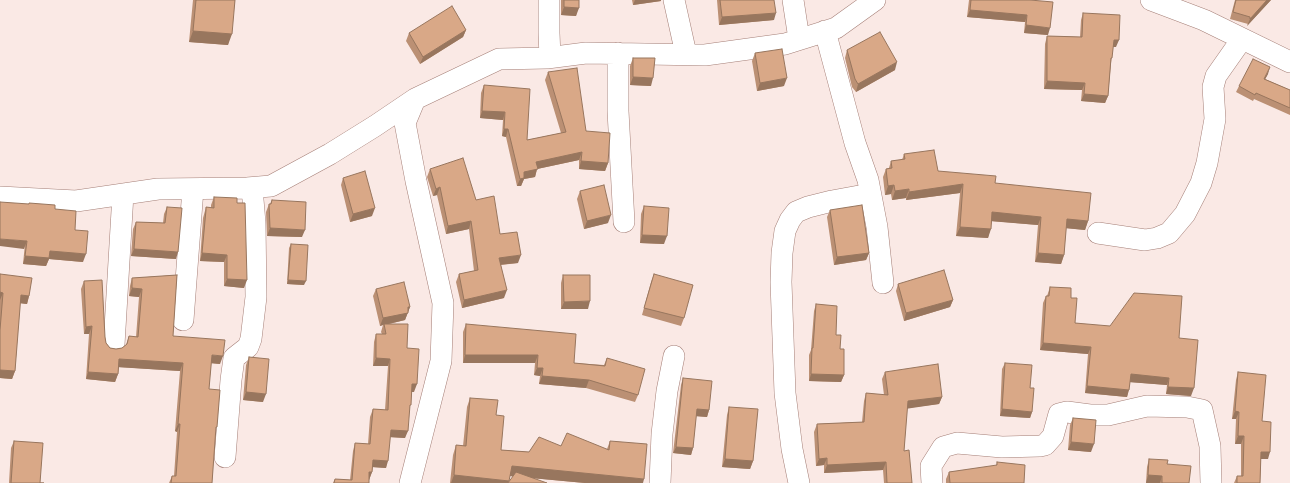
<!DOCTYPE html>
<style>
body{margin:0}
canvas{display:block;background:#fae9e5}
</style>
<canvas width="1290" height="483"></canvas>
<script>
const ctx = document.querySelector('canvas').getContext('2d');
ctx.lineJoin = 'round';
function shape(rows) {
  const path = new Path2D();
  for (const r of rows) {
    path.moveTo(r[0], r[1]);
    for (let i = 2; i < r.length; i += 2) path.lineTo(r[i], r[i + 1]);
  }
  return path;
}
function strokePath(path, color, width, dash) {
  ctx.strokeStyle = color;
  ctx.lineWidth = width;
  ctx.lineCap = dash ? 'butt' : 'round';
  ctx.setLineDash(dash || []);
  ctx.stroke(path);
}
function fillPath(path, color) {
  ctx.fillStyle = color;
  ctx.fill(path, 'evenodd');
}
const minor = shape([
 [549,0,549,33,550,57],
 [674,0,686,54],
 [793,0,799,39],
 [1151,0,1204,20,1290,62],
 [825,31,855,143,868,180,877,227,883,283],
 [618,53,618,111,624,222],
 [0,197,76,201,158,189,247,188,271,186,330,154,375,126,415,99],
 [1098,233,1145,240,1157,238,1169,233,1185,214,1201,183,1207,163,1215,119,1213,87,1216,76,1242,39],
 [183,320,193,189],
 [114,345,123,194],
 [225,457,231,380,234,358,248,347,251,339,256,297,255,223,252,188],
 [410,483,441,361,443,303,416,181,405,123,415,99,499,59,547,58,586,53,705,55,785,44,836,28,875,0],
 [660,483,662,434,667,391,674,356],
 [799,483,792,449,785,393,781,282,782,253,785,231,790,220,796,212,808,207,832,201,870,194],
 [932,483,931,466,943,447,957,443,1002,447,1040,446,1045,445,1053,436,1059,414,1067,412,1090,415,1108,415,1147,406,1187,407,1202,410,1210,446,1211,483]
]);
strokePath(minor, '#a57f77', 22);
strokePath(minor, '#fff', 21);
fillPath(shape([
 [193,0,235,0,228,45,189,42],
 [561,0,579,0,576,16,561,15],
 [632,0,661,0,661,1,633,5],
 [717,0,774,0,774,20,719,25],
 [969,0,1030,0,1048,35,1024,33,1025,22,967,17],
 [1235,0,1271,0,1247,26,1248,24,1230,19],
 [1083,13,1116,47,1113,47,1111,63,1108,96,1105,103,1081,101,1082,90,1044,89,1045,44,1047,36,1080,37,1081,20],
 [466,30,463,37,420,64,406,41,409,33],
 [847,50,895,70,856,92,852,87,845,58],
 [755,53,784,86,757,91,752,61],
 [633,58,651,86,630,85,630,66],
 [548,72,586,131,608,163,605,171,579,169,579,160,537,169,535,177,524,179,521,186,517,186,506,137,502,136,503,120,480,118,481,93,484,85,527,140,561,133,545,80],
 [1268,74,1265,79,1290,90,1290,115,1254,99,1253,101,1236,92,1239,86],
 [904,154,938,171,995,183,1088,221,1085,230,1066,228,1064,255,1061,264,1035,262,1038,225,992,221,988,238,956,236,960,193,906,200,906,198,892,200,891,194,885,195,883,177,886,169,889,168,891,161,902,160],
 [430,169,476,200,500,234,518,263,501,265,504,298,462,308,456,282,459,274,474,271,469,229,446,234,437,195,433,196,427,177],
 [343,178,372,216,350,222,341,185],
 [580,191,608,223,584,229,577,199],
 [214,197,237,203,244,288,224,286,224,262,200,261,203,218,206,207,211,208,211,205],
 [272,200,302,237,267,236,266,212,269,204,270,204],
 [29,203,55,209,75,230,83,262,49,259,46,266,23,264],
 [644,206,664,244,640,243,641,214],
 [167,207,176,259,131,256,133,229,136,222,163,223,164,214],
 [830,210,869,253,866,260,834,265,827,217],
 [291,244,304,285,287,284,289,248],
 [0,274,29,296,27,304,20,303,15,371,12,379,0,378],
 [654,274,684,318,681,326,642,315,651,282],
 [177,275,173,336,220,364,211,363,209,389,215,433,212,483,169,483,172,476,174,476,177,432,175,431,180,371,119,367,118,374,115,382,86,379,89,334,84,334,81,289,84,281,105,337,106,343,110,348,116,349,122,348,126,345,129,336,136,337,139,297,129,296,130,286,132,278],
 [563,275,588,309,561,309,561,283],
 [898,284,953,300,950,307,904,321,896,291],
 [1050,287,1071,298,1075,323,1179,338,1191,396,1166,394,1167,385,1130,382,1127,397,1085,393,1088,354,1040,350,1043,303,1046,296,1047,296],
 [376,289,410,307,405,320,389,324,407,348,414,392,412,392,405,438,390,437,386,468,373,467,372,472,369,480,369,483,333,483,335,479,350,480,353,451,355,443,368,444,370,417,373,409,385,410,388,366,373,366,374,342,376,334,382,334,381,332,383,325,380,326,373,296],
 [816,304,836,335,840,349,844,375,841,382,809,381,809,355,811,350,814,311],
 [466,324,574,363,604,365,607,358,638,395,635,402,586,388,539,384,540,376,534,375,535,363,463,363,463,332],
 [249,357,263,402,243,400,246,365],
 [1005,363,1030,388,1032,412,1030,418,1000,416,1002,369],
 [885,372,942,397,939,404,907,408,904,451,912,483,884,483,883,470,824,473,824,465,816,466,814,432,817,424,862,422,864,401,866,393,884,395,882,379],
 [1238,372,1262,421,1268,459,1261,459,1260,483,1234,483,1237,476,1241,476,1241,444,1235,444,1236,419,1232,419,1236,380],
 [683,378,709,410,707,417,696,416,693,448,691,455,673,453,681,385],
 [470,398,496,415,501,450,529,452,561,446,607,449,610,441,643,483,585,483,510,476,508,483,450,483,453,455,456,445,463,446,467,407],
 [729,407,753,461,750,469,722,467,727,415],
 [1073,418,1091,452,1068,450,1070,425],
 [14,441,40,483,44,483,9,483,11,448],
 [1149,459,1167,464,1189,483,1146,483,1147,467],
 [997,462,1024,483,946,483,946,479,949,472,996,466]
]), '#bb9074');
fillPath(shape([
 [635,0,661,0,661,1,633,5],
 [1267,0,1271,0,1247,26,1250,19],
 [564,7,579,8,576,16,561,15],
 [970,10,1027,15,1025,22,967,17],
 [776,13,774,20,719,25,722,17],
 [1026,25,1050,28,1048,35,1024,33],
 [466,30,463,37,420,64,423,57],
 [193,31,232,34,228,45,189,42],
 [1114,40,1119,40,1116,47,1111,47],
 [897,62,895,70,856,92,858,84],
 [1270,67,1268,74,1262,85,1264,79],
 [633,77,653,78,651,86,630,85],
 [787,78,784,86,757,91,760,83],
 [1047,81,1085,83,1082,90,1044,89],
 [1084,94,1108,96,1105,103,1081,101],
 [482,111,505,112,503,120,480,118],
 [504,129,508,129,506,137,502,136],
 [582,152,579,160,537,169,535,177,524,179,521,186,517,186,520,179,524,172,536,162],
 [581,161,608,163,605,171,579,169],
 [963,184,960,193,906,200,909,192],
 [894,185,891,194,885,195,888,186],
 [440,187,437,195,433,196,436,189],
 [909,189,906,198,892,200,895,191],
 [375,208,372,216,350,222,353,214],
 [992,212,1041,217,1038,225,989,221],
 [611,215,608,223,584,229,587,221],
 [1067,219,1088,221,1085,230,1064,228],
 [471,221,469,229,446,234,448,226],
 [960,227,991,229,988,238,956,236],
 [270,228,305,230,302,237,267,236],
 [642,235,667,236,664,244,640,243],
 [0,239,27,241,24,249,0,246],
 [134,249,178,252,176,259,131,256],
 [50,251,86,254,83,262,49,259,46,266,23,264,25,256],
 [202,253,227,255,224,262,200,261],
 [869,253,866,260,834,265,837,257],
 [1038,253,1064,255,1061,264,1035,262],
 [521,255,518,263,497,265,499,258],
 [227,279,247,280,244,288,224,286],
 [288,280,306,281,304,285,287,284],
 [132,288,142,289,139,297,129,296],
 [507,290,504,298,462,308,464,300],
 [0,292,3,293,0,300],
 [21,295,29,296,27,304,18,303],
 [953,300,950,307,904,321,906,313],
 [590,301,588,309,561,309,564,302],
 [408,307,410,307,405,320,384,325,384,324,383,325,380,326,383,318],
 [92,326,89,334,84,334,86,327],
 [1043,343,1091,347,1088,354,1040,350],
 [212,355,223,356,220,364,209,363],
 [465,355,538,355,535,363,463,363],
 [376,358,390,359,388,366,373,366],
 [119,359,183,363,180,371,116,367],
 [537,368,543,368,540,376,534,375],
 [0,370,15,371,12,379,0,378],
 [88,372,118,374,115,382,86,379],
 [811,374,844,375,841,382,809,381],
 [1131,374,1169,378,1167,385,1128,382],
 [542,376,589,380,586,388,539,384],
 [412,384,417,384,414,392,410,392],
 [1087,386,1129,390,1127,397,1085,393],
 [1168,387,1194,388,1191,396,1166,394],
 [246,392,266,394,263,402,243,400],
 [942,397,939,404,905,409,908,401],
 [697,409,709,410,707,417,694,416],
 [1002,409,1032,412,1030,418,1000,416],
 [1235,411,1239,412,1236,419,1232,419],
 [178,424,180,424,177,432,175,431],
 [391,430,408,431,405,438,388,437],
 [1238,436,1244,436,1241,444,1235,444],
 [1071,442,1094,444,1091,452,1068,450],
 [676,447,693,448,691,455,673,453],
 [1261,452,1270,452,1268,459,1258,459],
 [827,458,824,465,816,466,819,459],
 [725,459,753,461,750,469,722,467],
 [373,460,388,461,386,468,371,467],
 [886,462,883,470,824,473,827,465],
 [512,466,644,479,643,483,585,483,509,476],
 [369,472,372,472,369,480,366,480],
 [454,475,509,481,508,483,451,483],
 [1148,475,1162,476,1160,483,1146,483]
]), '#98765e');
const building = shape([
 [196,0,235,0,232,34,193,31,196,0],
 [564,0,579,0,579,8,564,7,564,0],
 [720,0,774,0,776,13,722,17,720,0],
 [971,0,1030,0,1053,2,1050,28,1026,25,1027,15,970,10,971,0],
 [1236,0,1267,0,1250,19,1250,17,1233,12,1236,0],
 [452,6,466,30,423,57,409,33,452,6],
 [1083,13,1120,15,1119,40,1114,40,1112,58,1111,58,1108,96,1084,94,1085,83,1047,81,1047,36,1082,37,1083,13],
 [880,32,897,62,858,84,855,79,847,50,880,32],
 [782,49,787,78,760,83,755,53,782,49],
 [633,58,655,58,653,78,633,77,633,58],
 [1253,59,1270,67,1264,79,1290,90,1290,108,1256,93,1255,95,1239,86,1253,59],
 [577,68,586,131,610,133,608,163,581,161,582,152,536,162,538,169,524,172,524,178,520,179,508,129,504,129,505,112,482,111,484,85,530,89,527,140,566,132,548,72,577,68],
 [934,150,938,171,996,176,995,183,1091,193,1088,221,1067,219,1064,255,1038,253,1041,217,992,212,991,229,960,227,963,184,909,192,909,189,895,191,894,185,888,186,886,169,892,168,891,161,905,159,904,154,934,150],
 [463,158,476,200,494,196,500,234,517,232,521,255,499,258,507,290,464,300,459,274,478,270,471,221,448,226,440,187,436,189,430,169,463,158],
 [365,171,375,208,353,214,343,178,365,171],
 [604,185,611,215,587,221,580,191,604,185],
 [214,197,237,198,237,203,245,203,247,280,227,279,227,255,202,253,206,210,206,207,214,208,214,197],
 [272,200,306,202,305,230,270,228,269,204,271,204,272,200],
 [0,202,29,204,29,203,55,205,55,209,76,211,75,230,88,231,86,254,50,251,49,258,25,256,27,241,0,239,0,202],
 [862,205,869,253,837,257,830,210,862,205],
 [644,206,669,208,667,236,642,235,644,206],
 [167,207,182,208,178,252,134,249,136,222,165,223,167,207],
 [291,244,308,245,306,281,288,280,291,244],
 [944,270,953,300,906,313,898,284,944,270],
 [0,274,32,278,29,296,21,295,15,371,0,370,0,330,3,293,0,292,0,274],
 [654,274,693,285,684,318,644,308,654,274],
 [177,275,173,336,225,340,223,356,212,355,209,389,220,390,217,427,216,427,212,483,171,483,172,476,176,476,180,424,178,424,183,363,119,359,118,374,88,372,92,326,86,327,84,281,102,280,105,337,106,343,110,348,116,349,122,348,127,344,129,336,138,337,142,289,132,288,132,278,177,275],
 [563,275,590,275,590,301,564,302,563,275],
 [404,282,410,307,408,307,408,313,383,318,376,289,404,282],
 [1050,287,1071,288,1071,298,1077,298,1075,323,1110,326,1134,293,1182,296,1179,338,1198,340,1194,388,1168,387,1169,378,1131,374,1129,390,1087,386,1091,347,1043,343,1046,296,1049,296,1050,287],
 [816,304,837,306,836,335,841,335,840,349,844,349,844,375,811,374,812,348,813,348,816,304],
 [384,324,408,324,407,348,419,349,417,384,412,384,411,405,410,405,408,431,391,430,388,461,373,460,372,472,369,472,369,483,334,483,335,479,352,480,355,443,370,444,373,409,388,410,390,359,376,358,376,334,386,334,384,324],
 [466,324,576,334,574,363,605,366,607,358,645,369,638,395,589,380,542,376,543,368,537,368,538,355,465,355,466,324],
 [249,357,269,359,266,394,246,392,249,357],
 [1005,363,1032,365,1030,388,1034,388,1032,412,1002,409,1005,363],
 [938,364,942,397,908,401,904,451,909,450,912,483,887,483,886,462,827,465,827,458,819,459,817,424,864,422,866,393,888,395,885,372,938,364],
 [1238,372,1266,375,1262,421,1271,422,1270,452,1261,452,1260,483,1237,483,1237,476,1243,476,1244,436,1238,436,1239,412,1235,411,1238,372],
 [683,378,712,381,709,410,697,409,693,448,676,447,683,378],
 [470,398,498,400,496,415,504,416,501,450,529,452,539,437,561,446,567,433,609,450,610,441,647,444,644,479,512,466,509,481,454,475,456,445,466,446,470,398],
 [729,407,758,409,753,461,725,459,729,407],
 [1073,418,1096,420,1094,444,1071,442,1073,418],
 [14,441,43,443,40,483,44,483,11,483,14,441],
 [1149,459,1168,460,1167,464,1191,466,1189,483,1162,483,1162,476,1148,475,1149,459],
 [997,462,1025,465,1024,483,950,483,949,472,997,465,997,462],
 [516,472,547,483,508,483,516,472]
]);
fillPath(building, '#d9a887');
strokePath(building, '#98765e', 1);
</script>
